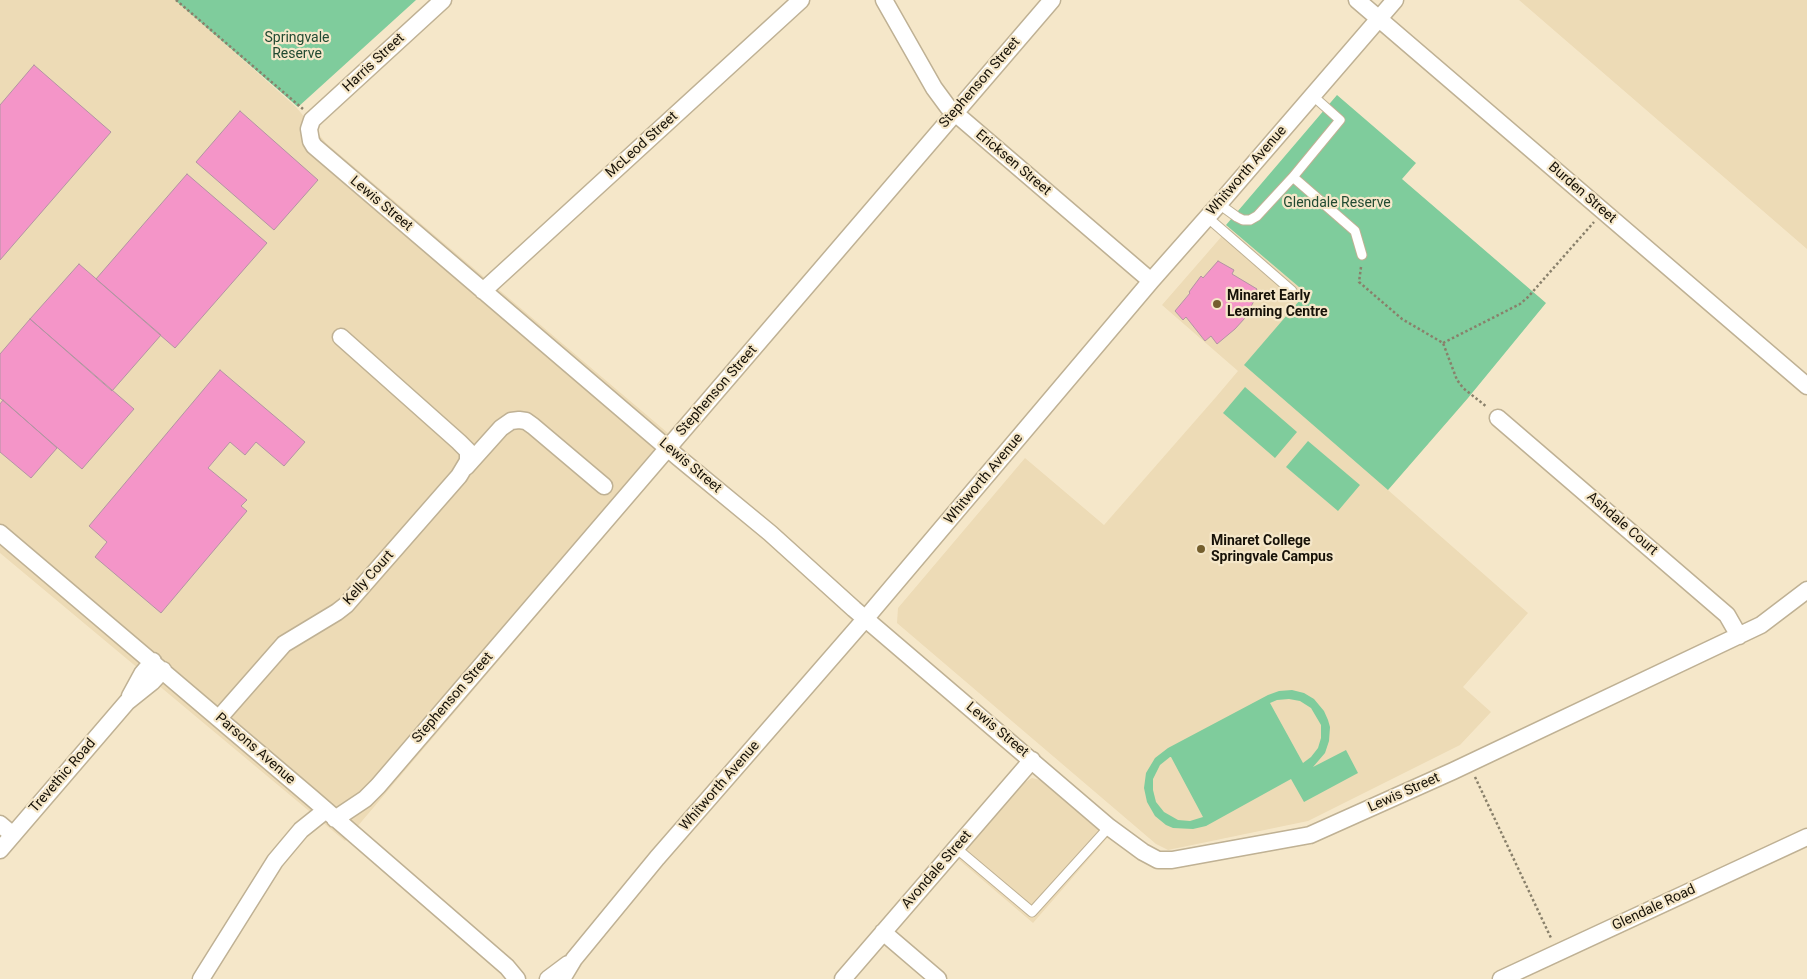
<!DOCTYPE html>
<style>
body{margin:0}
canvas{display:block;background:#f5e7c9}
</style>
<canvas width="1807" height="979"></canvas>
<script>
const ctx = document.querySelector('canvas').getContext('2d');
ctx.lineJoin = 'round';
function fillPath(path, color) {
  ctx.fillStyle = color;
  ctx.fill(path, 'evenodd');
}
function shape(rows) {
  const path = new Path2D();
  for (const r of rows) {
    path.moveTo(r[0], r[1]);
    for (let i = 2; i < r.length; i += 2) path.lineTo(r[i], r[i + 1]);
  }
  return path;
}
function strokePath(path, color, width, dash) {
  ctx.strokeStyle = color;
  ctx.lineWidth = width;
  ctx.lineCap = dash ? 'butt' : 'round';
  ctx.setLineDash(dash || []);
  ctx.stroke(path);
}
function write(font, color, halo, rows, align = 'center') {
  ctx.font = font + ' Roboto,sans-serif';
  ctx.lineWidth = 4.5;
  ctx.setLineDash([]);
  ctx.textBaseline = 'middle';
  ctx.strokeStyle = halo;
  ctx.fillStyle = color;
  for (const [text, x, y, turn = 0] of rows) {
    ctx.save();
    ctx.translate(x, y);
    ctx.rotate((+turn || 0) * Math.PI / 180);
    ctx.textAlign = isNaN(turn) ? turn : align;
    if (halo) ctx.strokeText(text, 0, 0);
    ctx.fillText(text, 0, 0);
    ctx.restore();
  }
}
fillPath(shape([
 [0,0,176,0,296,107,326,143,682,445,345,841,0,553],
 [1519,0,1807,0,1807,249],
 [1229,228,1306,293,1468,398,1388,490,1528,613,1463,687,1491,712,1460,745,1308,821,1168,850,1156,844,897,623,898,608,1025,458,1104,525,1216,397,1238,371,1162,305],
 [1032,778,1044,781,1108,837,1033,923,958,859,1022,784]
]), '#eddbb6');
fillPath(shape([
 [175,0,416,0,298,107],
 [1337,95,1416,163,1402,179,1546,303,1468,398,1388,490,1244,365,1306,293,1226,225],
 [1245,387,1297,432,1275,458,1223,413],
 [1308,441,1360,485,1338,511,1286,467],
 [1292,690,1304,693,1314,699,1324,711,1328,720,1330,727,1329,741,1325,753,1313,767,1346,750,1358,773,1304,802,1291,779,1206,826,1193,829,1173,828,1166,825,1155,816,1147,802,1144,788,1146,773,1155,758,1168,748,1268,695,1279,691],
 [1289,699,1300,701,1311,708,1321,725,1321,738,1318,748,1311,757,1303,763,1270,703,1277,700],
 [1170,757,1171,757,1203,817,1190,821,1178,820,1164,812,1156,802,1153,790,1153,779,1160,765]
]), '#7fcc9c');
const building = shape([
 [34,65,111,132,0,260,0,105,34,65],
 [240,111,318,180,274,230,196,162,240,111],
 [187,174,267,243,175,348,96,279,187,174],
 [1218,261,1234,270,1232,274,1257,289,1253,296,1256,297,1245,318,1235,329,1217,344,1211,336,1205,341,1186,317,1183,320,1175,311,1190,293,1189,292,1201,276,1203,278,1218,261],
 [79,264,161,335,112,391,30,319,79,264],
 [30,319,134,409,82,469,0,398,0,354,30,319],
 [220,370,305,442,284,466,256,442,245,455,230,442,208,468,247,500,241,506,247,511,161,613,95,557,107,542,89,526,220,370],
 [3,400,57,448,31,478,0,452,0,404,3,400]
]);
fillPath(building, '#f495c8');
strokePath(building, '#b394a3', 1);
const service = shape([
 [1293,177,1355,231,1362,255],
 [1219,204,1237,217,1243,220,1250,220,1257,216,1293,177,1340,120,1313,96],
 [1207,217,1292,291],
 [956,848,1032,912,1109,827]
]);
const minor = shape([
 [443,0,312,120,309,129,311,141,314,146,679,458,770,533,854,609,1109,827,1143,852,1158,860,1172,860,1310,835,1453,771,1761,625,1807,590],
 [884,0,934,88,948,107,1151,281],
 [1357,0,1807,386],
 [483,291,801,0],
 [1498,418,1727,615,1739,636],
 [466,467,501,428,511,421,519,420,526,421,533,426,604,486],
 [0,533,312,798,507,967,517,979],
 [130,696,142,674,153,661],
 [219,718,284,644,337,612,346,605,459,476,468,461,468,451,459,442,341,337],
 [335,819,365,799,378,786,1052,0],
 [0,824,13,835],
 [0,850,127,702,152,682,163,670],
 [883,932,938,979],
 [201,979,275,861,301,830,326,810],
 [548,979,568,964],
 [562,979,574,959,657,858,866,618,1151,281,1219,204,1395,0],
 [843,979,1032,760],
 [1501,979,1807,837]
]);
strokePath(service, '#bfb194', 11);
strokePath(minor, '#bfb194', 19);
strokePath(shape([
 [176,0,303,109],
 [1361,267,1359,282,1402,319,1443,343,1457,380,1463,388,1487,407],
 [1443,343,1520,304,1528,297,1594,222],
 [1475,777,1551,938]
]), '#89806b', 2.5, [2.5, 2.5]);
strokePath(service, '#fff', 9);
strokePath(minor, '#fff', 16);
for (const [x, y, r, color] of [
 [1217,304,5,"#745e2d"],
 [1201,549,5,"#745e2d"]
]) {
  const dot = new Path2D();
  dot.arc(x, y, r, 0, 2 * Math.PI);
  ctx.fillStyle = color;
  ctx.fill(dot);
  strokePath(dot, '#f5e7c9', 2);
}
write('14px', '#214a32', '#f5e7c9', [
 ["Springvale",297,38],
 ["Reserve",297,54],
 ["Glendale Reserve",1337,203]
]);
write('14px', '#171208', '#f5e7c9', [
 ["Harris Street",374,63,-43],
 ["Stephenson Street",980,83,-49],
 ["McLeod Street",642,145,-42],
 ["Ericksen Street",1013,163,40],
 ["Whitworth Avenue",1247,171,-49],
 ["Burden Street",1582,193,41],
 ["Lewis Street",381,204,40],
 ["Stephenson Street",717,391,-49],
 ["Lewis Street",690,466,40],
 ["Whitworth Avenue",984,479,-50],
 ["Ashdale Court",1622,524,41],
 ["Kelly Court",369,578,-48],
 ["Stephenson Street",453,698,-49],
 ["Lewis Street",997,730,40],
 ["Parsons Avenue",255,749,41],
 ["Trevethic Road",63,776,-49],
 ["Whitworth Avenue",720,786,-49],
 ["Lewis Street",1404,793,-24],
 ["Avondale Street",937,870,-49],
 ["Glendale Road",1654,908,-25]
]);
write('bold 14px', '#171208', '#f5e7c9', [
 ["Minaret Early",1227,296],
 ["Learning Centre",1227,312],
 ["Minaret College",1211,541],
 ["Springvale Campus",1211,557]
], 'left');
</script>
